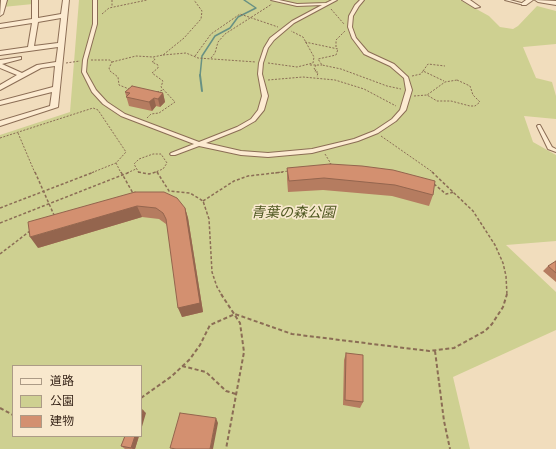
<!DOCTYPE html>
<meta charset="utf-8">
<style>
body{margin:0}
#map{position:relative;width:556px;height:449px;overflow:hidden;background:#f1ddbd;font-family:Spectral,"Noto Sans JP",serif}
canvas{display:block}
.legend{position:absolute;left:12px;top:365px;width:130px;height:72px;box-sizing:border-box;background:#f8e8cd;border:1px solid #ac9b86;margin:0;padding:5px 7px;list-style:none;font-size:12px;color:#39271b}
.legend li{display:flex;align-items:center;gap:8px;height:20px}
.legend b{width:20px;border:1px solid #ac9b86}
</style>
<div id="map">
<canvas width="556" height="449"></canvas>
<ul class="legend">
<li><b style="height:5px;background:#fcebd1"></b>道路</li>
<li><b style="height:11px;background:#ced091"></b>公園</li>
<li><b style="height:11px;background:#d39070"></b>建物</li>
</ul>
</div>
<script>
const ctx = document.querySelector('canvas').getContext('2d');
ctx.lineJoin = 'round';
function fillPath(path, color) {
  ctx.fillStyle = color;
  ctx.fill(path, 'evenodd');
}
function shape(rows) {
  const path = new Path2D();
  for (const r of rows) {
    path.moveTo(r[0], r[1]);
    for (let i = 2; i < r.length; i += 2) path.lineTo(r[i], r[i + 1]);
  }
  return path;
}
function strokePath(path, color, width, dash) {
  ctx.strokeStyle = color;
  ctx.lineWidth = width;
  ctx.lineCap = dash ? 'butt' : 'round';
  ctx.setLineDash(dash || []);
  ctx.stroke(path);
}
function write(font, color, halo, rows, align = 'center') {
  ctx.font = font + ' Spectral,"Noto Sans JP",serif';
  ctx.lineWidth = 3.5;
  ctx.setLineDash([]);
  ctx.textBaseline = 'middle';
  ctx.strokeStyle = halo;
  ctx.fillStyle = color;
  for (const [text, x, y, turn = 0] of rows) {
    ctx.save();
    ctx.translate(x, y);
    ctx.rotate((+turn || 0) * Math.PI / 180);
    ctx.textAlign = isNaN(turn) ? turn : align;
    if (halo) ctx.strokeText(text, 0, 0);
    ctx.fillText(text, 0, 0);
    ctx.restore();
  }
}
fillPath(shape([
 [5,0,33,0,33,4,3,7],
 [79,0,460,0,489,16,500,27,513,29,518,26,537,6,556,11,556,44,523,47,536,78,552,82,556,96,556,119,524,116,533,142,556,155,556,241,506,245,556,292,556,330,453,377,470,449,0,449,0,135,70,112],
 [13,366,141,366,141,436,13,436]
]), '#ced091');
strokePath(shape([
 [200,76,202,56,215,36,230,28,238,17,256,8,244,0]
]), '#689183', 1.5);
strokePath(shape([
 [200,75,202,91]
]), '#689183', 2);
const service = shape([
 [505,0,510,0,525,4,524,5,505,0],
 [538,125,540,125,552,147,556,149,556,152,548,149,537,126,538,125]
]);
const pedestrian = shape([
 [93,0,97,0,97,24,87,60,86,72,96,90,107,102,125,114,199,142,237,127,251,119,258,110,262,96,258,74,259,63,264,48,270,38,292,21,322,5,297,6,271,0,279,0,297,4,326,3,332,0,337,0,294,23,274,40,268,48,263,63,262,74,268,96,264,110,255,121,241,129,206,143,241,151,268,153,312,149,354,139,374,131,392,119,400,110,406,90,404,78,390,66,364,54,352,38,348,27,349,16,355,5,360,0,364,0,359,6,353,16,352,27,356,38,368,52,394,64,408,77,412,90,406,110,396,121,378,133,358,141,312,153,268,157,241,155,199,146,175,155,171,155,170,154,171,153,194,144,121,116,103,104,92,92,82,72,83,60,93,24,93,0]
]);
const minor = shape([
 [1,0,7,0,3,14,0,16,1,0],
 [32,0,38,0,38,18,61,14,63,0,69,0,58,107,0,126,0,121,50,106,52,92,0,105,0,101,53,87,55,66,41,68,0,90,0,85,17,75,0,68,0,60,21,57,21,59,2,64,22,73,37,65,56,62,58,47,0,55,0,51,28,47,32,23,0,28,0,24,32,19,32,0],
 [61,18,58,43,34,46,38,22,61,18],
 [526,0,533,0,526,5,522,5,522,3,526,0],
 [535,0,556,1,556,5,538,2,535,0]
]);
const tertiary = shape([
 [462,0,470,0,480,7,475,8,462,0]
]);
strokePath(service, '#8b6d55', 2);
strokePath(pedestrian, '#8b6d55', 2);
strokePath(minor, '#8b6d55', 2);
strokePath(tertiary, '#8b6d55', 2);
strokePath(shape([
 [112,0,112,7],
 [331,9,344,24],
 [102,14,109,8,147,0],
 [305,42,338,49,336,55,318,59,322,65,341,69,387,86,401,89],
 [336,47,336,40,345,31],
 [163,55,186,53,198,58,256,62],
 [195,56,211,34,240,14,278,27],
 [211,58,215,53,218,42,225,34,272,4],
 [91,60,110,60,112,62,109,68,110,71,118,77,119,85,129,89],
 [112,62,136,56,153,57,163,55,184,38,201,19,202,11,194,0],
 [66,63,80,61],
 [268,63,297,67,313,63,314,57,303,37,291,31],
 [310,65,322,65],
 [316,65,314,69,316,69,315,72,318,72,317,77],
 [423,71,428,64,445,66],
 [412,76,421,74,423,71,444,81],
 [268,80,303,77,335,80,364,89,396,106],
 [457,80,470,86,473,95,480,102,475,106,470,106,451,101,437,101,427,95,445,82,457,80],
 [157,92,163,90],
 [414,96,427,95],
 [147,118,151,114,159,113,175,102,161,87,163,81,152,73,158,68,158,65,152,62,155,60,153,57],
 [18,133,35,173],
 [381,136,434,173],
 [0,138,93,108,98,110,126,152,116,163,91,173],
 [325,154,331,164],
 [116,163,121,173],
 [157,171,158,173],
 [127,173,136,169],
 [139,173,134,164,139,159,153,154,161,154,167,163,163,169,153,173],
 [275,173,288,171]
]), '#8b6d55', 1, [2, 1.5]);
strokePath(shape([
 [35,172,54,215],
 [121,172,134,195],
 [138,172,149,174,156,172],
 [157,172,169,191,190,193,203,201,209,219,212,272,217,287,222,295],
 [432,172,473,211,495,245,503,263,506,276,507,295],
 [434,184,446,194,454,192],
 [203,201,234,181,248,176,283,172],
 [0,208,94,172],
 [0,223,130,172],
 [0,254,30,231]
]), '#8b6d55', 1.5, [3, 2]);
strokePath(shape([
 [221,294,240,323,244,352,226,449],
 [435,351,444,421,450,449],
 [182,366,206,372,226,391,236,394],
 [141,398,172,376,190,359,200,345,210,325,235,314,292,334,429,351,454,348,485,331,492,324,503,307,507,294],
 [0,408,13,415]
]), '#8b6d55', 2, [4, 2.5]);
fillPath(service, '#fcebd1');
fillPath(pedestrian, '#fcebd1');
fillPath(minor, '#fcebd1');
fillPath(tertiary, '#fcebd1');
fillPath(shape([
 [125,92,163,93,165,102,160,107,156,106,152,111,129,106],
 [362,166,433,195,429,206,392,196,323,190,288,192,287,179,287,168],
 [135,192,185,208,188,218,203,312,182,317,167,226,166,224,159,219,142,217,38,248],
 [556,261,556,282,543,271,548,266],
 [346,353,363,402,360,408,343,405,344,360],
 [125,436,139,436,135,449,125,449,121,446]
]), '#b57c60');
fillPath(shape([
 [163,93,165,102,160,107,158,99],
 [154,98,156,106,152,111,149,102],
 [137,206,142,217,38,248,30,237],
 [185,208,188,218,203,312,182,317,178,308],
 [143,410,146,413,141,430,141,418],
 [216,418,218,423,213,449,210,449],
 [135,436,139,436,135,449,133,449,131,448]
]), '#94654e');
const building = shape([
 [132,86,163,93,158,99,154,98,149,102,126,97,130,93,125,92,132,86],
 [330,164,362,166,393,170,435,181,433,195,395,185,324,178,289,181,287,168,330,164],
 [135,192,164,192,177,198,185,208,200,303,178,308,166,219,163,213,156,208,137,206,30,237,28,222,135,192],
 [556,261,556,273,548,266,556,261],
 [346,353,363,355,363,402,345,400,346,353],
 [141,410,143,410,141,418,141,410],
 [180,413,216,418,210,449,176,449,170,448,180,413],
 [125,436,135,436,131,448,121,446,125,436]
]);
fillPath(building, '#d39070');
strokePath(building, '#94654e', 1);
write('italic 14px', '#4e5720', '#f8e8cd', [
 ["青葉の森公園",293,214]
]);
</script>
